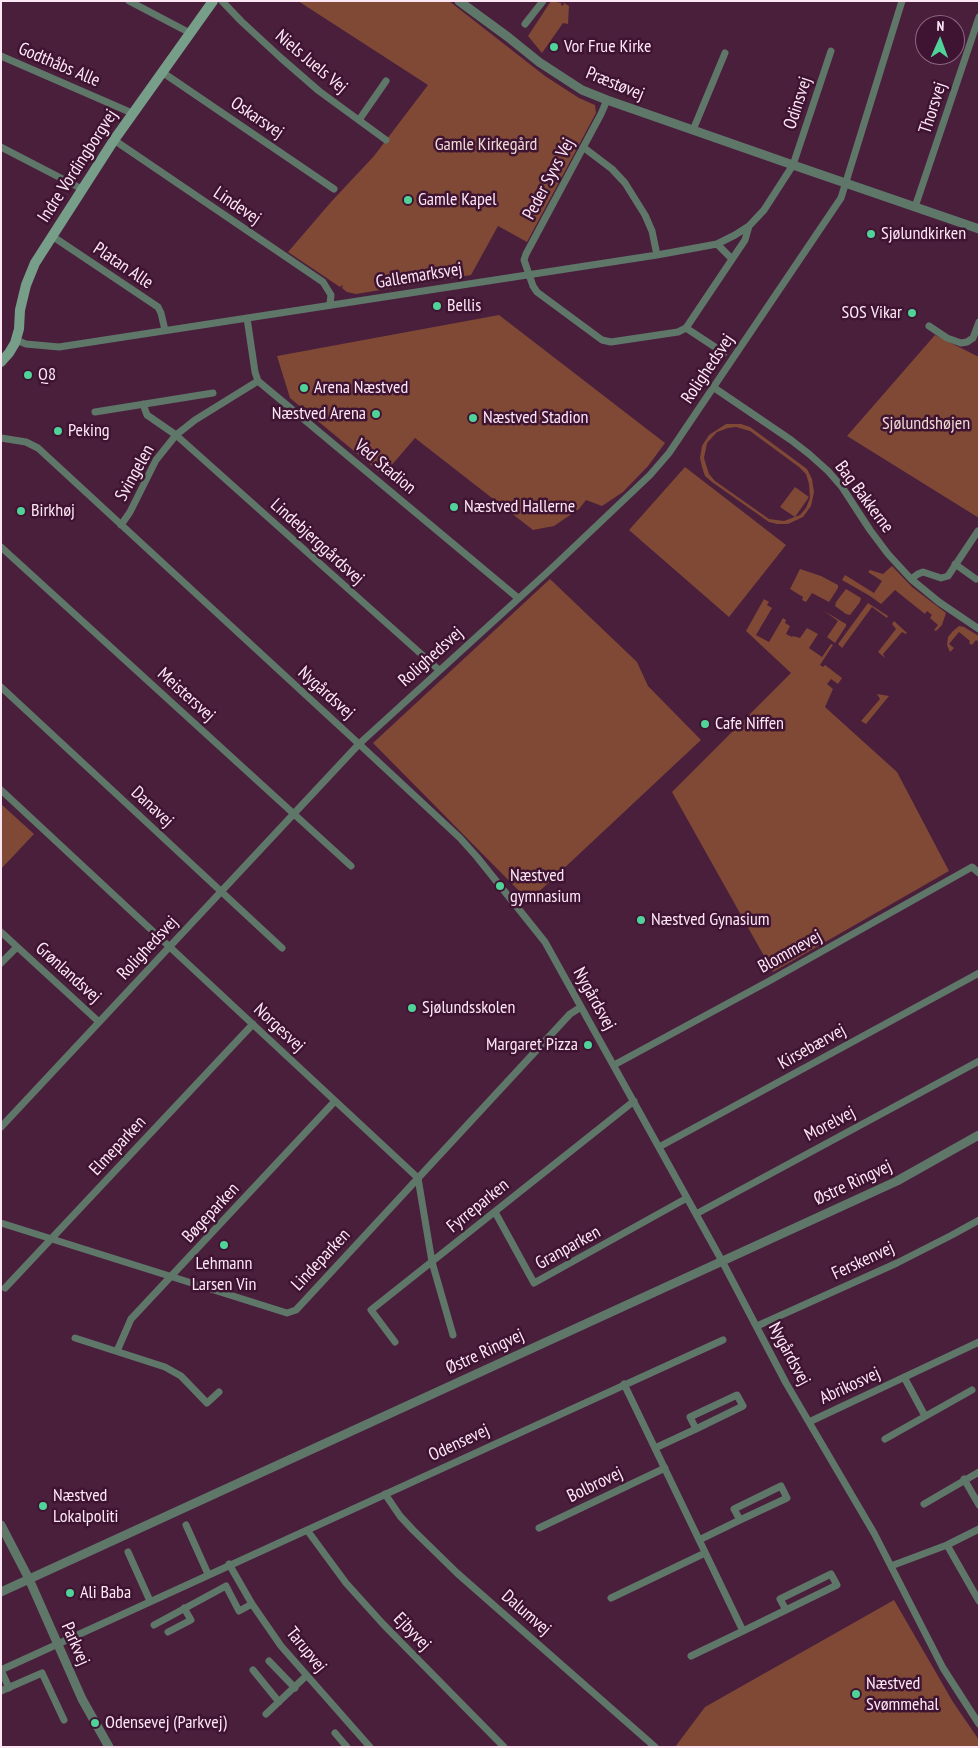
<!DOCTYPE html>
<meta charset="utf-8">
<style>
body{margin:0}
#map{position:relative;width:980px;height:1748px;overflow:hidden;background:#491f3c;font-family:"PT Sans Narrow",sans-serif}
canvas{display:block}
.frame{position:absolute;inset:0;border:2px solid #fee7f5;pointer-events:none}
.north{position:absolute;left:915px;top:15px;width:50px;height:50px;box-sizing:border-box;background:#3e1432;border:1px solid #8b6880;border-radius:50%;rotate:2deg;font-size:14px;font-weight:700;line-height:20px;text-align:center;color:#fee7f5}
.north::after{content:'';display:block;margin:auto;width:18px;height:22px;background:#50d398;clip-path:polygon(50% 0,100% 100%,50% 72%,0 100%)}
</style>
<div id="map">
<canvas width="980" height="1748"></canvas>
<div class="frame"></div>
<div class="north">N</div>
</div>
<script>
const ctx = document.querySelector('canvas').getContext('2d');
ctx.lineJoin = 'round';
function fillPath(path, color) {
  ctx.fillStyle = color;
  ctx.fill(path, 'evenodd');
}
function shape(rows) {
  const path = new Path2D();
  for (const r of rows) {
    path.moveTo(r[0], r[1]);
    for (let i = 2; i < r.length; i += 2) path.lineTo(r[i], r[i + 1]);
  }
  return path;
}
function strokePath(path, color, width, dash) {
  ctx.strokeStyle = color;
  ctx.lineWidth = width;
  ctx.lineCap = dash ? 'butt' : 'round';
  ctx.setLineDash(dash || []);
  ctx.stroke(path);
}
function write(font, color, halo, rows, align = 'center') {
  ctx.font = font + ' "PT Sans Narrow",sans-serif';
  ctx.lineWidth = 5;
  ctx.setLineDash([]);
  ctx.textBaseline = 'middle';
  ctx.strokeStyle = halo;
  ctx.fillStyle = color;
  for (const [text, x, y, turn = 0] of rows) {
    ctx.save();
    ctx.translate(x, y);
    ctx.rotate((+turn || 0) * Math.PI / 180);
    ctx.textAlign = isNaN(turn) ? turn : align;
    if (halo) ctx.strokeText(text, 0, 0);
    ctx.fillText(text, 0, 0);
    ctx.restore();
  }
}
fillPath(shape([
 [298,1,449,1,545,76,579,98,595,105,596,113,527,242,498,226,471,275,356,294,347,292,342,288,343,285,340,287,288,252,331,202,374,156,428,85],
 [551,1,561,3,561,5,563,6,564,3,569,6,568,24,563,23,542,53,528,36],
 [499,315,665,443,648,466,623,492,602,506,586,500,579,509,554,526,533,530,415,438,383,475,290,398,277,356],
 [935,335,979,357,979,518,847,436],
 [726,424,741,424,750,427,807,469,812,479,814,492,811,506,803,517,788,524,777,524,769,522,712,482,705,476,702,467,700,458,702,446,709,435],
 [736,427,750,431,799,467,806,474,809,484,810,498,806,508,800,515,784,521,769,519,715,481,709,474,704,458,707,443,717,432,728,428],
 [685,467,786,545,729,617,629,530],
 [795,487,809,497,795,517,780,507],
 [892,566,912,587,946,613,942,625,936,631,934,630,938,625,930,618,932,615,927,611,925,614,895,590,881,604,870,596,842,580,845,575,874,593,882,581,868,572,870,570,883,574],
 [800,569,821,576,838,585,838,588,829,602,812,593,806,602,802,600,803,597,790,589],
 [550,579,637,662,648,686,701,740,529,901,373,743],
 [846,589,861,598,860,602,850,615,846,614,835,606,836,602],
 [764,599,769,602,767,605,772,608,756,635,769,642,783,618,786,620,785,623,790,626,786,634,792,637,793,636,800,638,807,628,818,634,809,648,822,657,831,644,833,645,820,665,823,667,825,665,842,678,838,684,831,679,827,684,833,689,825,707,897,772,949,871,773,972,672,792,791,673,746,631],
 [868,603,888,616,887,618,872,607,842,648,838,644],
 [824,611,846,624,846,626,835,643,827,637,838,621],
 [894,621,907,633,906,634,902,632,883,654,885,658,878,652,896,629,892,624],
 [959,626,964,627,979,636,979,642,976,640,972,645,969,643,970,641,959,632,949,644,954,648,950,652,947,645,948,637,953,631],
 [877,694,889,696,866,724,861,721,880,699],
 [1,804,34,834,1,869],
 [894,1600,953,1702,979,1740,979,1747,675,1747,705,1707]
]), '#7f4935');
strokePath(shape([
 [129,1,190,33],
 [222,1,241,21,281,58,319,91,386,140],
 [525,24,543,1],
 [1,56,132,113],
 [162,72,334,189],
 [607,100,601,114,526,254,524,260,533,286,537,292,602,340,611,342,678,332,686,328,745,240,749,226],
 [359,120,386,81],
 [693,130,725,53],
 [114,140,323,282,331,295,330,304],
 [1,147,82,189],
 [583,147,612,169,625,183,645,215,652,231,657,255],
 [915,207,979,17],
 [52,236,158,307,161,313,165,330],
 [717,244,732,259],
 [247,318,255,372,258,381,518,598],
 [929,326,947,338,961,343,967,342,973,338,979,322],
 [686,328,724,353],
 [16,340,26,344,59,347,657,255,717,244,735,235,749,226,764,210,793,165,831,51],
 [713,387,791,440,809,454,828,471,842,487,870,530,888,554,911,579,939,602,979,629],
 [143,404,147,415,176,435,439,670],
 [95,412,213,393],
 [1,438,26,442,38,448,359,744,460,838,477,857,545,942,722,1261,786,1383,874,1533,943,1668,979,1724],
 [121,525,130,512,156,460,176,435,195,420,258,381],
 [1,547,351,866],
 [955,564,976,579],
 [911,579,918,574,923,572,941,578,948,576,978,531],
 [1,687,282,948],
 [1,790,418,1178,432,1262,453,1335],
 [1,932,99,1022],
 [1,963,17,947],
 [614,1065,771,980,972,867,979,873],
 [1,1127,359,744,552,568,650,475,669,453,841,198,902,1],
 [659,1147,979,973],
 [495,1212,534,1283,687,1198],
 [696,1214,979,1061],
 [1,1223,287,1313,296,1310,570,1014,581,1007],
 [5,1288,253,1024],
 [757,1326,897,1263,952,1235,979,1220],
 [75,1338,165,1367,181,1376,207,1403,219,1392],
 [395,1342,371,1310,634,1101],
 [117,1351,131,1319,335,1101],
 [904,1377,925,1416],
 [624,1384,743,1631],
 [809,1422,979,1342],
 [885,1439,972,1390],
 [655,1448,696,1429,743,1406,737,1395,690,1417,696,1429],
 [964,1479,979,1505],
 [385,1494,400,1516,413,1530,457,1573,655,1747],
 [924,1504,979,1472],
 [186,1525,208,1574],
 [539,1528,665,1468],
 [307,1530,346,1583,383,1624,504,1747],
 [699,1540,740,1520,787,1498,781,1486,734,1509,740,1520],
 [947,1545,979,1601],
 [128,1552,150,1601],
 [229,1564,252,1604,281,1646,370,1747],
 [891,1566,947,1545,979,1529],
 [611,1598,705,1553],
 [154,1625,226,1586,239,1611,252,1604],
 [168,1632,191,1620,184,1608],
 [691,1656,743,1631,837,1585,831,1574,780,1599,786,1610],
 [269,1661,295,1688],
 [1,1670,723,1340],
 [1,1670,9,1688],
 [253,1670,279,1702],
 [1,1691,42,1673,64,1720],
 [266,1714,306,1676],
 [335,1733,347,1747]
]), '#5f7769', 7);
strokePath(shape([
 [459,1,508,37,539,62,582,90,607,100,793,165,979,229],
 [1,1525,29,1579,82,1699,109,1747],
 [1,1592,897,1181,979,1135]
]), '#5f7769', 9);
strokePath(shape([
 [1,362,9,353,15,343,19,329,20,310,26,285,35,263,114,140,213,1]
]), '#779e89', 10);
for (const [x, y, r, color] of [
 [554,47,5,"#50d398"],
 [408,200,5,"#50d398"],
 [871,234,5,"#50d398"],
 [437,306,5,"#50d398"],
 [912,313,5,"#50d398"],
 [28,375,5,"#50d398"],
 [304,388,5,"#50d398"],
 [376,414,5,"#50d398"],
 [473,418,5,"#50d398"],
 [58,431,5,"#50d398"],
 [454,507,5,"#50d398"],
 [21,511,5,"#50d398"],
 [705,724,5,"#50d398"],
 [500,886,5,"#50d398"],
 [641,920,5,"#50d398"],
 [412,1008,5,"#50d398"],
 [588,1045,5,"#50d398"],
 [224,1245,5,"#50d398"],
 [43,1506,5,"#50d398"],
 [70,1593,5,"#50d398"],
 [856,1694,5,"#50d398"],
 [95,1723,5,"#50d398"]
]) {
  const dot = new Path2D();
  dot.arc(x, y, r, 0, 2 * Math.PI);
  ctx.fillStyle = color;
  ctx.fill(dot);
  strokePath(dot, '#3e1432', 2);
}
write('18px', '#fee7f5', '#3e1432', [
 ["Vor Frue Kirke",564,47],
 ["Gamle Kapel",418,200],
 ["Sjølundkirken",881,234],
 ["Bellis",447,306],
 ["SOS Vikar",902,313,"right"],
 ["Q8",38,375],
 ["Arena Næstved",314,388],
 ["Næstved Arena",366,414,"right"],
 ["Næstved Stadion",483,418],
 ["Peking",68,431],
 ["Næstved Hallerne",464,507],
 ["Birkhøj",31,511],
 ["Cafe Niffen",715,724],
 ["Næstved",510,876],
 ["gymnasium",510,897],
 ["Næstved Gynasium",651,920],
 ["Sjølundsskolen",422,1008],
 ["Margaret Pizza",578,1045,"right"],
 ["Lehmann",224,1264,"center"],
 ["Larsen Vin",224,1285,"center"],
 ["Næstved",53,1496],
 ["Lokalpoliti",53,1517],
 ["Ali Baba",80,1593],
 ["Næstved",866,1684],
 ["Svømmehal",866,1705],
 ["Odensevej (Parkvej)",105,1723]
], 'left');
write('18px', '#fee7f5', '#3e1432', [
 ["Niels Juels Vej",311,62,40],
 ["Godthåbs Alle",59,65,23],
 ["Præstøvej",615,84,22],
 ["Odinsvej",798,103,-72],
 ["Thorsvej",933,108,-72],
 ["Oskarsvej",257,118,34],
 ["Indre Vordingborgvej",78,166,-57],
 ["Peder Syvs Vej",549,179,-62],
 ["Lindevej",237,206,34],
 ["Platan Alle",123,266,34],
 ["Gallemarksvej",419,276,-9],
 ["Rolighedsvej",708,369,-56],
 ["Ved Stadion",385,467,40],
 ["Svingelen",135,473,-61],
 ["Bag Bakkerne",864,497,53],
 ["Lindebjerggårdsvej",317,542,42],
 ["Rolighedsvej",431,657,-42],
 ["Nygårdsvej",326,693,42],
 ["Meistersvej",186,695,42],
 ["Danavej",152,807,43],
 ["Rolighedsvej",148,948,-47],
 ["Blommevej",790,952,-29],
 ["Grønlandsvej",68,973,42],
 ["Nygårdsvej",594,999,61],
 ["Norgesvej",279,1028,43],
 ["Kirsebærvej",812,1047,-29],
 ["Morelvej",830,1124,-28],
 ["Elmeparken",118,1146,-47],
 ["Østre Ringvej",853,1183,-25],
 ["Fyrreparken",478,1206,-39],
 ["Bøgeparken",211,1213,-47],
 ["Granparken",568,1248,-29],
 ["Lindeparken",321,1260,-47],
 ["Ferskenvej",863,1261,-25],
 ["Østre Ringvej",485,1352,-25],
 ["Nygårdsvej",789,1354,62],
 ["Abrikosvej",850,1386,-25],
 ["Odensevej",459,1443,-25],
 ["Bolbrovej",595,1485,-26],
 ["Dalumvej",526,1613,41],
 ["Ejbyvej",412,1632,46],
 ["Parkvej",75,1644,66],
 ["Tarupvej",306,1650,51]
]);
write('18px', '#f0dbd4', '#3e1432', [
 ["Gamle Kirkegård",486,145],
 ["Sjølundshøjen",926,424]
]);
</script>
